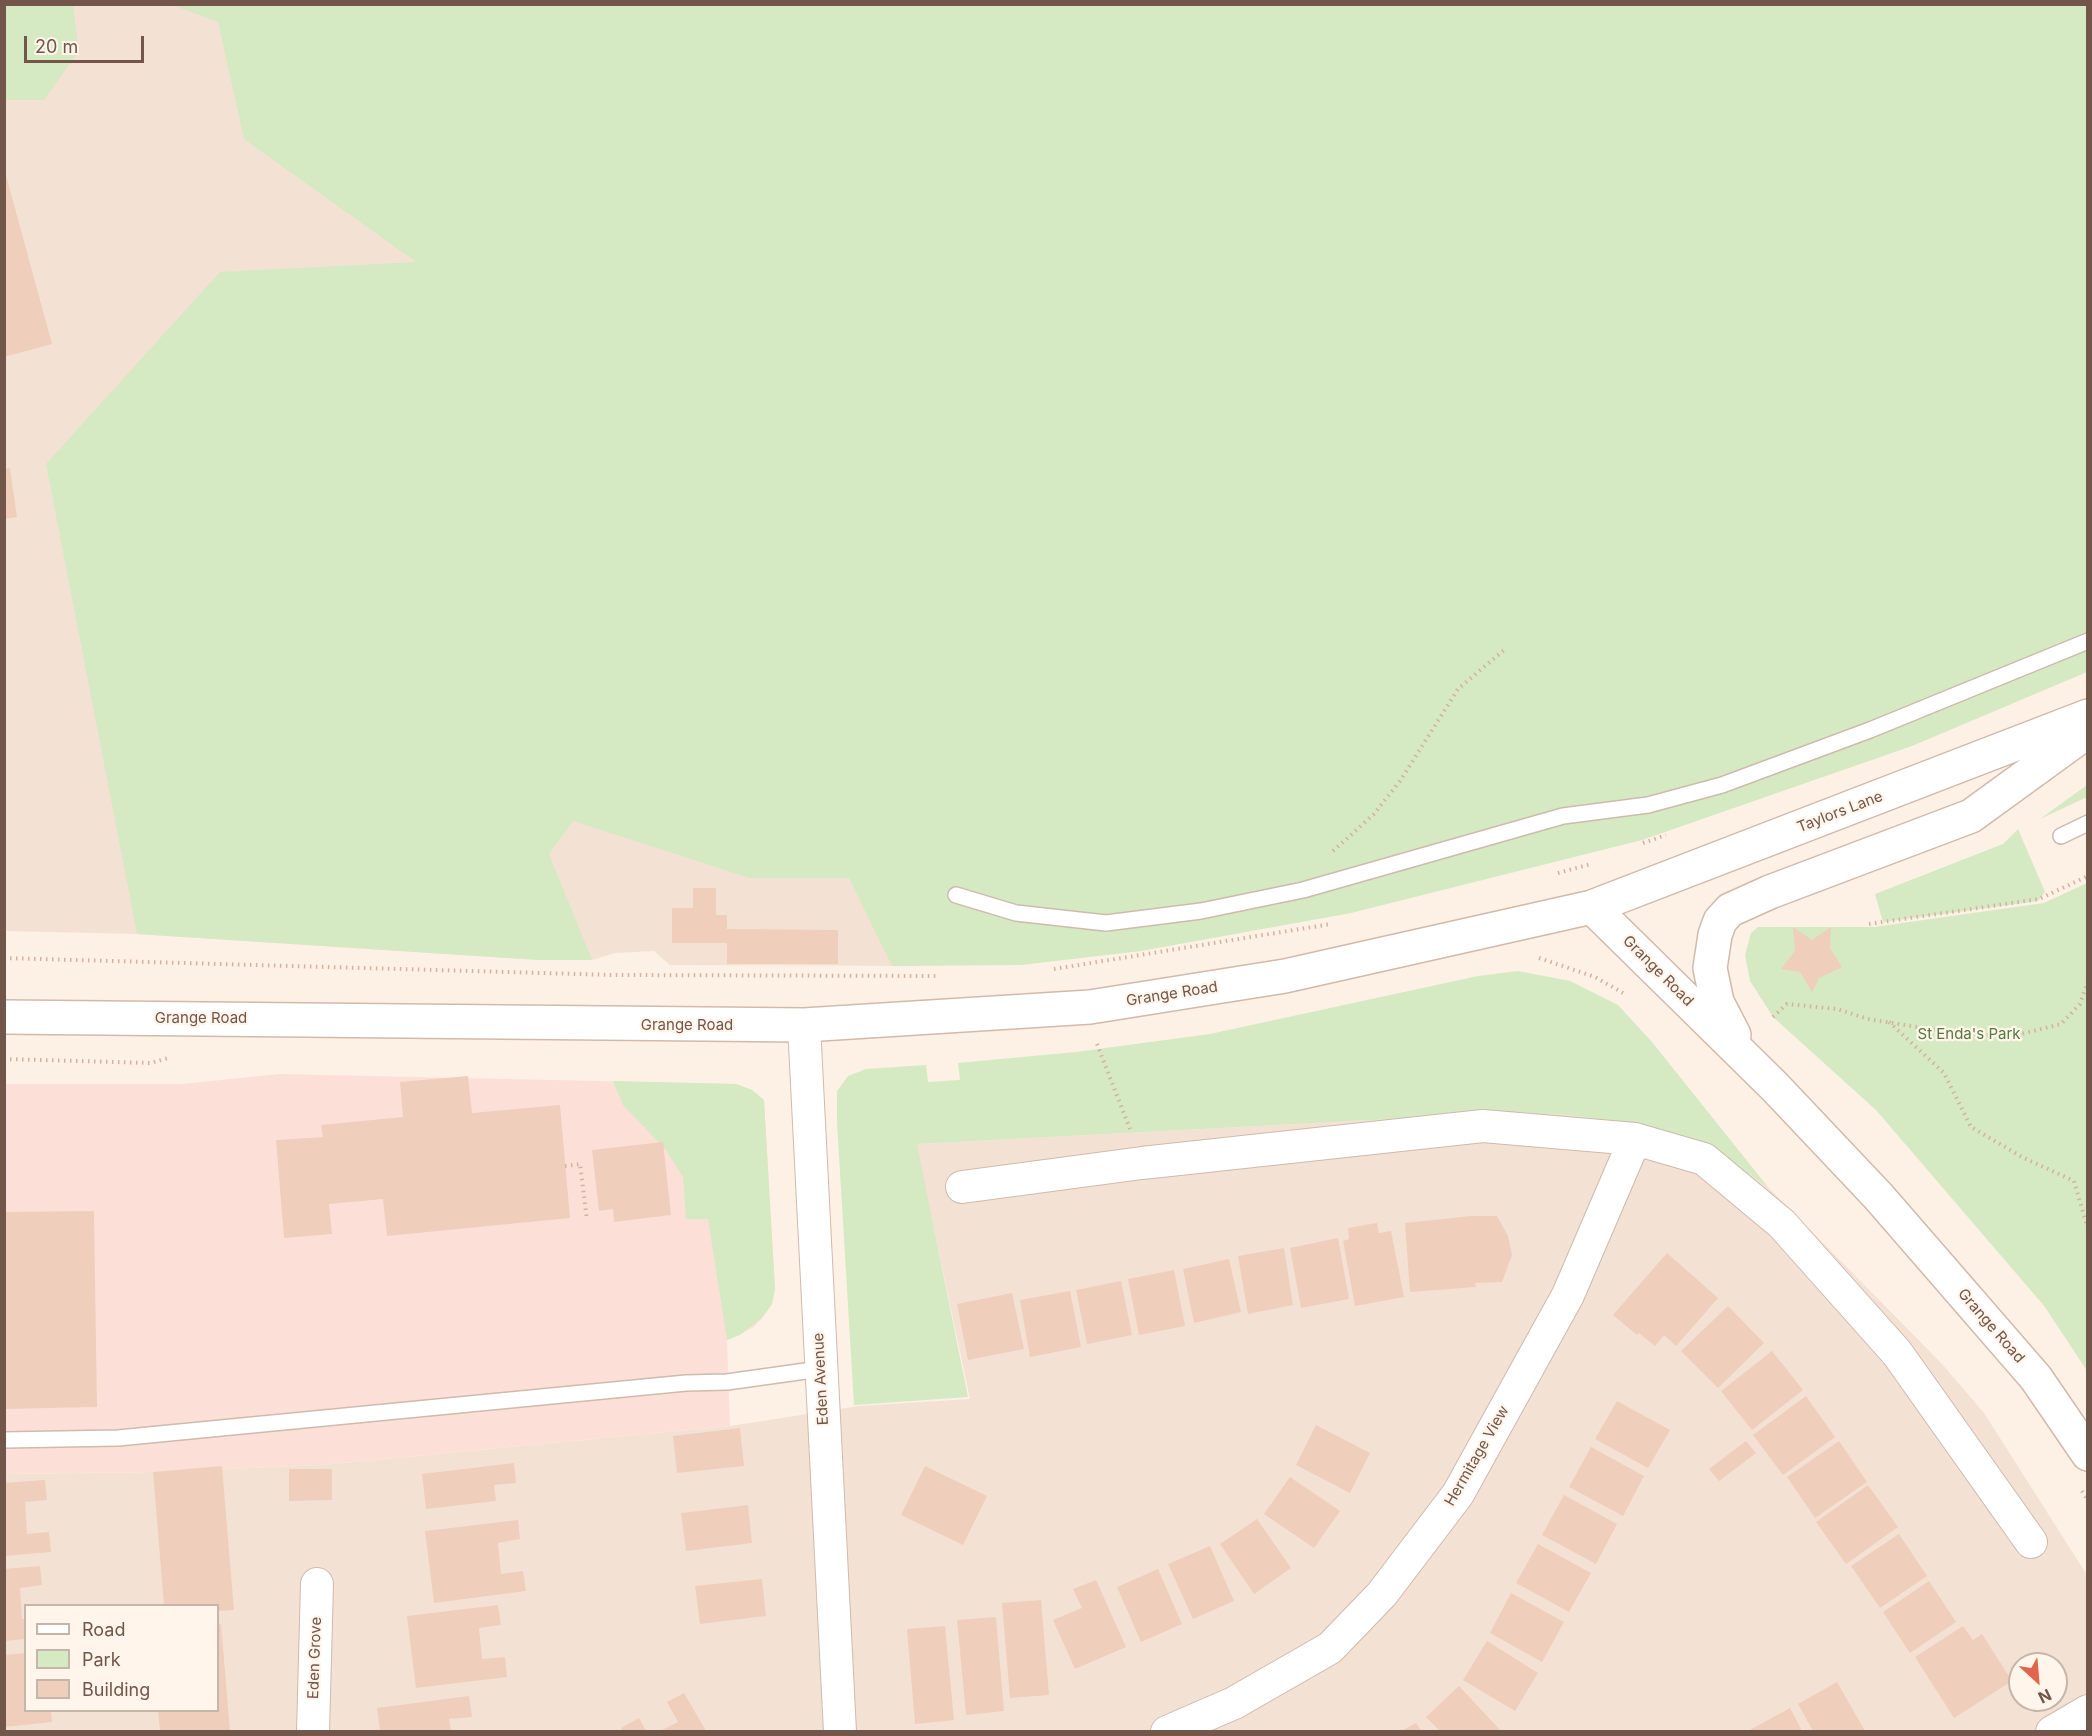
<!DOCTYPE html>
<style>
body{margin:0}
#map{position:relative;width:2092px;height:1736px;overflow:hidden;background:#fcf1e4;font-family:Inter,sans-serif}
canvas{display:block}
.frame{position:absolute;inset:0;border:6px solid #73564a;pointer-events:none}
.legend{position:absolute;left:24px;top:1604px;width:195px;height:108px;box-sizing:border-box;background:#fff5ea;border:2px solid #c7b5aa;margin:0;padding:8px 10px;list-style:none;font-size:18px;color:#73564a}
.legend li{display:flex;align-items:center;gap:12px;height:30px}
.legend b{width:30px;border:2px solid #c7b5aa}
.north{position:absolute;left:2008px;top:1652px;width:60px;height:60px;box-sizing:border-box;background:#fff5ea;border:2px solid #c7b5aa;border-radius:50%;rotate:154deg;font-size:16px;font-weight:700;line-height:24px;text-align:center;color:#73564a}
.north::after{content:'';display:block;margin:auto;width:21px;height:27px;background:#e3644c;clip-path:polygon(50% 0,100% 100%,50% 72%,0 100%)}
.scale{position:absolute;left:24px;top:36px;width:120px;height:27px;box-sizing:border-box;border:3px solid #73564a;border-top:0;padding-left:8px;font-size:18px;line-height:21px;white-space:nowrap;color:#73564a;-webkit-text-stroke:4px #fff5ea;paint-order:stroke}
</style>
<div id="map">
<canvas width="2092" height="1736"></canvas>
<div class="frame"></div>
<ul class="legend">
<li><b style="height:8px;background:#fff"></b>Road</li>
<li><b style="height:16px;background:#d5e9c3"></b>Park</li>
<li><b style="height:16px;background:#f0cebc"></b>Building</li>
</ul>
<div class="north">N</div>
<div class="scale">20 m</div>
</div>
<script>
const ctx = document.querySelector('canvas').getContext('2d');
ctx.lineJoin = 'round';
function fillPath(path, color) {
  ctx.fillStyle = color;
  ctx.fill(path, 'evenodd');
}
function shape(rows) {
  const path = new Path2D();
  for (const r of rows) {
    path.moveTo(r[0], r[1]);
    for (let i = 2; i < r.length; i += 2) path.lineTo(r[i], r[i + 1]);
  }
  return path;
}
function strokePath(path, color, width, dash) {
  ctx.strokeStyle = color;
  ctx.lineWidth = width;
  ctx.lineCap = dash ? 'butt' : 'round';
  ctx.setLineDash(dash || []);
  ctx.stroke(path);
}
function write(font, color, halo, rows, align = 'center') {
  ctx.font = font + ' Inter,sans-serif';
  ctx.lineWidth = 4.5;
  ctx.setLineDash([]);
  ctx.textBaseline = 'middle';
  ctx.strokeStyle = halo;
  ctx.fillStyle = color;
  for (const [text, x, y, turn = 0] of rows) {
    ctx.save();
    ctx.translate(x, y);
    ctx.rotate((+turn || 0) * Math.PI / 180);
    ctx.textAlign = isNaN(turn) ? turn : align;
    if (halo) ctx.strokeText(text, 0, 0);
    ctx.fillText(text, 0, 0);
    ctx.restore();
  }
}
fillPath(shape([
 [5,5,536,5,919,966,670,965,654,951,615,953,592,960,539,960,137,934,5,931],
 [1505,1113,1569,1115,1639,1124,1708,1146,1768,1187,1942,1364,1984,1413,2087,1575,2087,1731,5,1731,4,1474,153,1472,322,1465,730,1426,859,1406,970,1399,916,1144],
 [26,1606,218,1606,218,1710,26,1710],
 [2020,1664,2056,1664,2056,1700,2020,1700]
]), '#f3e2d3');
fillPath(shape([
 [279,1074,736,1084,752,1090,764,1100,775,1289,772,1304,762,1318,754,1327,727,1340,730,1426,322,1465,153,1472,5,1474,4,1084,182,1084]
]), '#fce0d8');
fillPath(shape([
 [5,4,73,5,79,51,44,100,5,100],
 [172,5,2087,5,2087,672,1912,746,1642,840,1351,913,1141,951,1021,965,892,966,849,878,750,878,573,821,549,854,592,960,539,960,137,934,46,464,220,272,416,262,244,139,218,22],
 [2087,785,2087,797,2040,819],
 [2018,829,2045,892,2038,901,1883,922,1875,894,2003,844],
 [2087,883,2087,1371,2045,1307,1876,1110,1773,1017,1750,981,1745,955,1751,933,1758,927,1874,927,2044,903],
 [1518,971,1570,981,1618,1005,1652,1042,1768,1187,1708,1146,1639,1124,1569,1115,1505,1113,917,1144,968,1397,854,1405,837,1122,837,1091,848,1076,866,1069,926,1065,928,1082,960,1080,958,1063,1076,1052,1210,1034,1478,976],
 [613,1081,736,1084,752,1090,764,1100,775,1289,772,1304,762,1318,740,1335,727,1340,708,1219,686,1219,683,1177,666,1150,623,1105]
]), '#d5e9c3');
fillPath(shape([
 [4,168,52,344,4,357],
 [10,468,17,517,4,519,4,469],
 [693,888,716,888,716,915,727,915,727,929,838,930,838,964,727,964,727,943,672,943,672,908,693,908],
 [1793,927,1812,940,1831,927,1830,948,1842,967,1819,978,1812,992,1800,972,1781,969,1795,951],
 [468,1076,472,1113,560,1105,570,1218,387,1236,383,1199,329,1204,332,1234,284,1238,276,1140,323,1137,321,1125,403,1117,400,1082],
 [663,1142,671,1215,614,1222,613,1209,599,1211,592,1150],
 [94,1211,97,1407,4,1409,4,1212],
 [1471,1216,1497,1216,1508,1236,1512,1255,1502,1282,1475,1283,1476,1287,1410,1292,1405,1223],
 [1377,1223,1379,1233,1391,1231,1404,1297,1355,1306,1343,1241,1349,1239,1348,1228],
 [1338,1238,1349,1299,1301,1308,1290,1248],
 [1284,1248,1293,1305,1248,1314,1238,1256],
 [1667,1253,1718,1298,1676,1346,1664,1335,1655,1346,1639,1333,1637,1335,1613,1315],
 [1229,1259,1241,1312,1194,1323,1183,1269],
 [1174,1270,1185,1326,1139,1335,1128,1279],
 [1121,1281,1132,1335,1087,1344,1076,1290],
 [1070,1291,1081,1347,1030,1357,1020,1300],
 [1012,1293,1024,1349,968,1360,957,1304],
 [1728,1306,1764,1343,1718,1388,1681,1351],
 [1772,1351,1803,1390,1752,1430,1721,1391],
 [1806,1396,1835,1437,1783,1475,1753,1435],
 [1617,1401,1670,1430,1648,1468,1595,1439],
 [1316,1425,1370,1453,1350,1493,1296,1465],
 [740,1428,744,1466,677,1473,673,1436],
 [1746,1441,1756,1453,1719,1481,1709,1469],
 [1839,1441,1867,1482,1815,1518,1787,1477],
 [1591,1447,1644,1476,1623,1516,1569,1487],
 [514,1463,516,1483,494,1485,496,1501,426,1509,422,1474],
 [222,1466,234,1610,218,1611,218,1605,164,1605,153,1472],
 [925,1466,987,1496,963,1545,901,1515],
 [289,1469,332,1469,332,1500,289,1501],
 [1290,1477,1340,1511,1314,1548,1264,1514],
 [45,1480,47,1500,25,1502,27,1534,49,1532,51,1552,4,1556,4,1483],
 [1868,1485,1898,1527,1846,1564,1816,1522],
 [1564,1495,1617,1524,1596,1564,1542,1535],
 [748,1505,752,1543,686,1551,681,1513],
 [1257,1519,1291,1568,1254,1594,1220,1544],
 [518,1520,520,1539,498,1543,501,1574,523,1571,526,1591,434,1603,425,1531],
 [1899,1534,1927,1576,1880,1608,1851,1566],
 [1538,1544,1591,1573,1569,1612,1516,1583],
 [1210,1546,1234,1601,1193,1619,1168,1564],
 [40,1566,42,1585,20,1588,22,1619,26,1619,26,1639,4,1641,4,1569],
 [1158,1569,1182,1624,1141,1642,1117,1587],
 [762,1579,766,1616,700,1624,695,1586],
 [1096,1580,1126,1647,1075,1669,1053,1620,1082,1608,1073,1589],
 [1929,1581,1956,1622,1910,1653,1883,1612],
 [1511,1593,1564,1622,1542,1662,1490,1633],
 [1041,1600,1049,1695,1010,1698,1002,1603],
 [498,1605,501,1625,479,1628,482,1659,505,1657,507,1677,416,1688,407,1616],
 [996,1617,1004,1711,966,1715,957,1620],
 [221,1624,230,1731,160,1731,158,1710,218,1710,218,1625],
 [945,1626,954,1720,915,1724,907,1629],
 [1963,1626,1973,1640,1982,1634,2012,1681,1954,1718,1915,1657],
 [1487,1641,1538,1673,1515,1711,1463,1680],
 [26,1653,26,1710,51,1710,52,1722,4,1727,4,1655],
 [1837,1682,1865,1731,1813,1731,1798,1704],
 [1459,1686,1500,1730,1498,1731,1440,1731,1426,1717],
 [684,1693,706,1731,660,1731,678,1722,667,1702],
 [469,1696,472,1717,449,1719,451,1731,380,1731,377,1708],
 [1790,1708,1802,1731,1748,1731],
 [639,1718,646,1731,623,1731,621,1728],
 [1416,1723,1421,1731,1401,1731]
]), '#f0cebc');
const lane = shape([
 [2061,836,2088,823],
 [956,895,1016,913,1106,923,1201,911,1303,890,1563,816,1648,805,1722,785,1870,730,2088,641],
 [4,1440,118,1438,686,1383,727,1382,820,1369]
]);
const street = shape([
 [804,1025,840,1732],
 [962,1187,1142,1163,1483,1126,1635,1139,1704,1159,1782,1224,1897,1353,2031,1542],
 [313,1732,317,1584],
 [1167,1732,1234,1703,1330,1648,1382,1594,1458,1494,1568,1295,1635,1139],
 [2052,1732,2088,1711]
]);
const secondary = shape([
 [1592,907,1775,1087,1879,1197,2036,1378,2088,1454],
 [4,1017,804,1025,1090,1007,1285,976,1592,907,2088,716],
 [1734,1035,1717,1002,1710,968,1715,935,1720,921,1730,910,1770,892,1971,816,2088,731]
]);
strokePath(lane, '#cfbaae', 18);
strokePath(street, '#cfbaae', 34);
strokePath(secondary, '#d2baab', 36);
strokePath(shape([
 [1643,843,1666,835],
 [1333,851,1374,814,1400,781,1458,689,1504,650],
 [1558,873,1591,864],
 [1869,924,2039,899,2088,876],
 [4,958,614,975,939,976],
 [1539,958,1595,977,1623,993],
 [1054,969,1331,924],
 [1773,1017,1787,1004,1837,1009,1868,1019,1965,1035,2017,1035,2061,1024,2080,1004,2088,981],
 [1889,1022,1944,1073,1971,1127,2022,1157,2074,1181,2088,1229],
 [1097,1044,1130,1129],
 [4,1059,151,1063,168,1058],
 [565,1166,580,1164,587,1220],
 [2082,1491,2088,1501]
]), '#d5b1a0', 4, [1.5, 4.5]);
strokePath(lane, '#fff', 15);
strokePath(street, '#fff', 32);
strokePath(secondary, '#fff', 33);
write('15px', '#73564a', '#fff5ea', [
 ["Taylors Lane",1840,812,-21],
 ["Grange Road",1658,971,45],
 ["Grange Road",1172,994,-9],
 ["Grange Road",201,1018],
 ["Grange Road",687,1025],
 ["Grange Road",1991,1326,49],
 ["Eden Avenue",821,1379,-93],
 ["Hermitage View",1477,1456,-60],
 ["Eden Grove",315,1658,-88]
]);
write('15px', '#567942', '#fff5ea', [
 ["St Enda's Park",1969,1034]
]);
</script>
